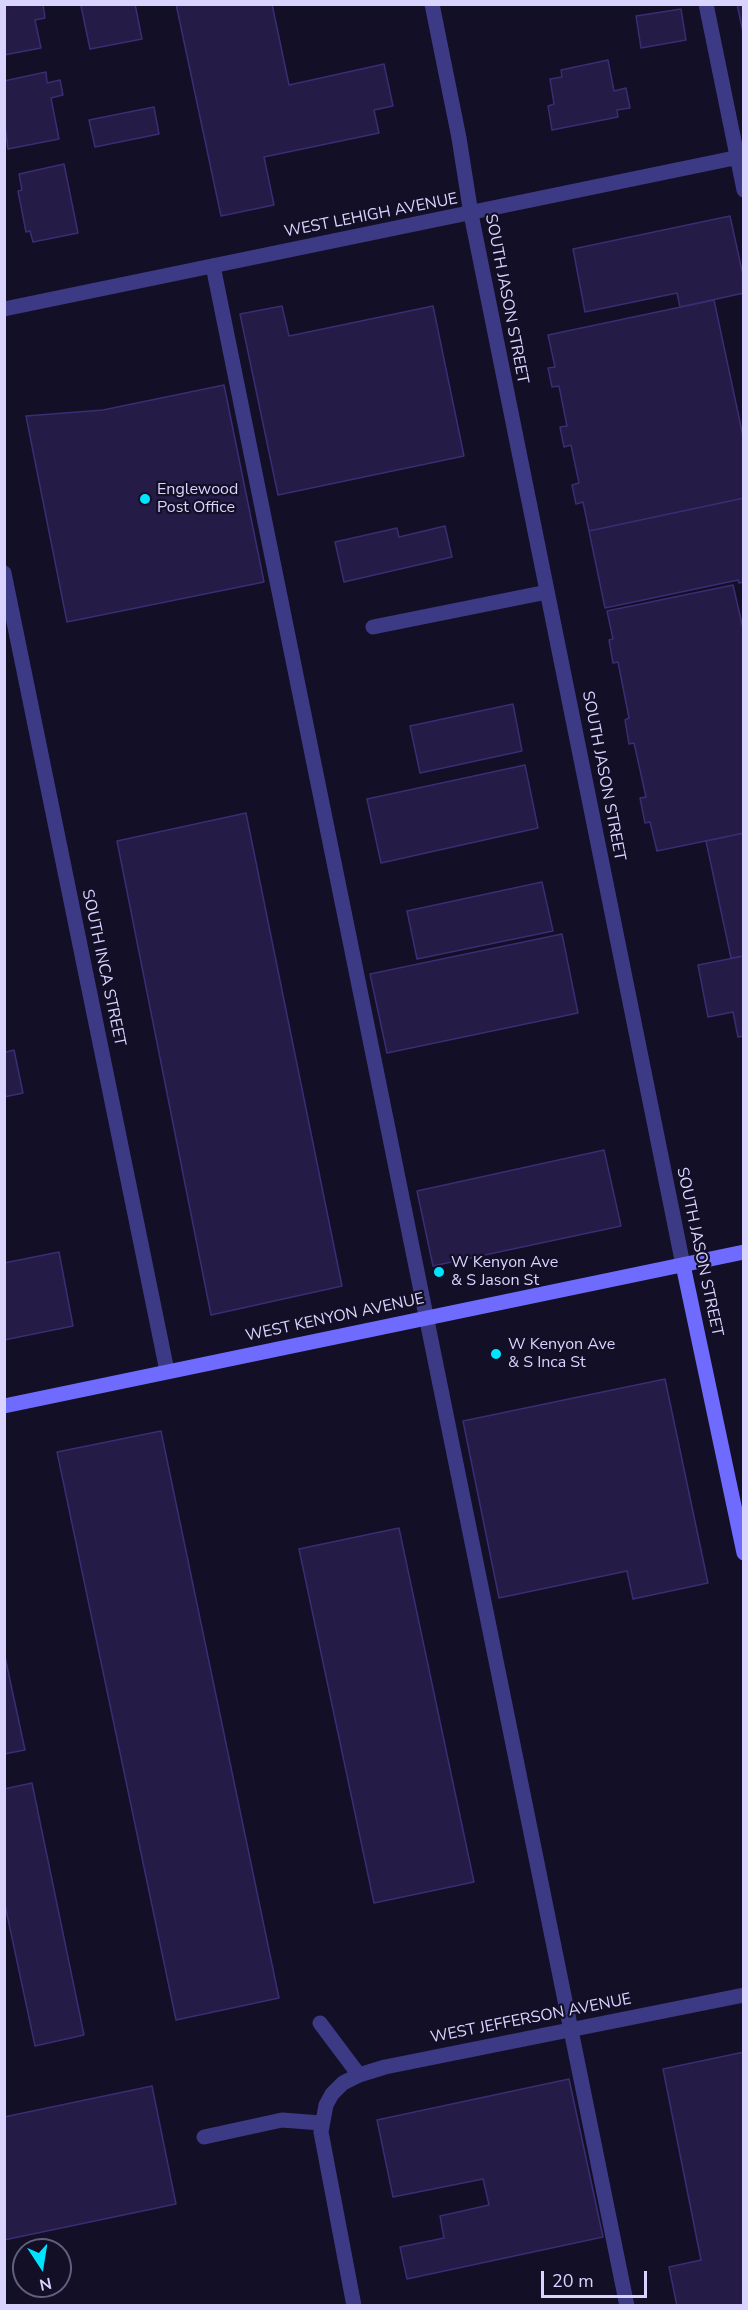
<!DOCTYPE html>
<style>
body{margin:0}
#map{position:relative;width:748px;height:2310px;overflow:hidden;background:#130f26;font-family:"Nunito Sans",sans-serif}
canvas{display:block}
.frame{position:absolute;inset:0;border:6px solid #d9d4ff;pointer-events:none}
.north{position:absolute;left:12px;top:2238px;width:60px;height:60px;box-sizing:border-box;background:#130f26;border:2px solid #625e7d;border-radius:50%;rotate:168deg;font-size:16px;font-weight:700;line-height:24px;text-align:center;color:#d9d4ff}
.north::after{content:'';display:block;margin:auto;width:21px;height:27px;background:#00e5ff;clip-path:polygon(50% 0,100% 100%,50% 72%,0 100%)}
.scale{position:absolute;left:541px;top:2271px;width:106px;height:27px;box-sizing:border-box;border:3px solid #d9d4ff;border-top:0;padding-left:8px;font-size:18px;line-height:21px;white-space:nowrap;color:#d9d4ff;-webkit-text-stroke:4px #130f26;paint-order:stroke}
</style>
<div id="map">
<canvas width="748" height="2310"></canvas>
<div class="frame"></div>
<div class="north">N</div>
<div class="scale">20 m</div>
</div>
<script>
const ctx = document.querySelector('canvas').getContext('2d');
ctx.lineJoin = 'round';
function fillPath(path, color) {
  ctx.fillStyle = color;
  ctx.fill(path, 'evenodd');
}
function shape(rows) {
  const path = new Path2D();
  for (const r of rows) {
    path.moveTo(r[0], r[1]);
    for (let i = 2; i < r.length; i += 2) path.lineTo(r[i], r[i + 1]);
  }
  return path;
}
function strokePath(path, color, width, dash) {
  ctx.strokeStyle = color;
  ctx.lineWidth = width;
  ctx.lineCap = dash ? 'butt' : 'round';
  ctx.setLineDash(dash || []);
  ctx.stroke(path);
}
function write(font, color, halo, rows, align = 'center') {
  ctx.font = font + ' "Nunito Sans",sans-serif';
  ctx.lineWidth = 4.5;
  ctx.setLineDash([]);
  ctx.textBaseline = 'middle';
  ctx.strokeStyle = halo;
  ctx.fillStyle = color;
  for (const [text, x, y, turn = 0] of rows) {
    ctx.save();
    ctx.translate(x, y);
    ctx.rotate((+turn || 0) * Math.PI / 180);
    ctx.textAlign = isNaN(turn) ? turn : align;
    if (halo) ctx.strokeText(text, 0, 0);
    ctx.fillText(text, 0, 0);
    ctx.restore();
  }
}
const building = shape([
 [4,4,43,4,45,18,35,20,41,48,4,55,4,4],
 [90,4,135,4,142,39,90,49,81,6,90,4],
 [176,4,272,4,289,85,384,64,393,106,374,110,379,133,264,157,274,205,221,216,176,4],
 [737,4,744,4,744,37,737,4],
 [681,9,686,40,641,48,636,16,681,9],
 [608,60,614,91,626,88,630,108,617,110,618,117,552,130,548,106,554,104,550,79,562,77,561,70,608,60],
 [46,72,47,83,60,80,63,95,51,98,59,139,8,149,4,119,4,81,46,72],
 [154,107,159,134,95,147,89,120,154,107],
 [64,164,78,233,33,242,30,231,26,232,18,191,22,190,19,174,64,164],
 [730,216,744,280,744,293,680,307,677,293,585,312,573,249,730,216],
 [714,300,744,441,744,498,589,531,583,502,576,504,572,485,579,483,571,445,564,447,560,427,567,426,559,386,552,387,548,368,555,367,548,335,714,300],
 [282,306,289,336,433,306,464,456,278,495,240,314,282,306],
 [224,385,264,582,67,622,26,416,103,410,224,385],
 [744,498,744,582,739,583,738,580,605,608,589,531,744,498],
 [445,526,452,557,344,582,335,542,397,528,399,537,445,526],
 [733,585,744,633,744,833,657,851,650,822,645,823,640,798,646,797,634,743,629,744,625,720,629,718,618,662,613,663,609,640,613,639,607,611,733,585],
 [513,704,522,751,420,773,410,726,513,704],
 [525,765,538,828,381,863,367,799,525,765],
 [246,813,342,1286,211,1315,117,841,246,813],
 [744,833,744,956,731,958,706,841,744,833],
 [542,882,553,931,417,959,407,911,542,882],
 [562,934,578,1013,387,1053,370,974,562,934],
 [744,956,744,1036,738,1037,733,1012,708,1017,698,965,744,956],
 [4,1048,6,1052,14,1050,23,1093,4,1097,4,1048],
 [604,1150,621,1226,433,1266,417,1191,604,1150],
 [59,1252,73,1326,4,1340,4,1263,59,1252],
 [665,1379,708,1583,633,1599,627,1571,499,1598,463,1421,665,1379],
 [161,1431,279,1998,176,2020,57,1452,161,1431],
 [399,1528,474,1882,374,1903,299,1549,399,1528],
 [4,1652,25,1750,4,1754,4,1652],
 [32,1783,84,2035,35,2046,4,1900,4,1789,32,1783],
 [744,2052,744,2306,677,2306,669,2267,701,2260,663,2069,744,2052],
 [569,2079,603,2237,407,2279,400,2247,444,2238,440,2216,489,2205,483,2179,393,2197,377,2120,569,2079],
 [152,2086,176,2204,4,2240,4,2117,152,2086]
]);
fillPath(building, '#241b47');
strokePath(building, '#3b2d73', 1.5);
strokePath(shape([
 [706,4,744,190],
 [213,266,627,2306],
 [373,627,547,592],
 [320,2023,359,2075],
 [204,2137,282,2120,321,2123]
]), '#3d3a85', 15);
strokePath(shape([
 [432,4,459,138,471,214,683,1265],
 [4,309,744,156],
 [4,573,167,1371],
 [354,2306,321,2132,326,2105,332,2094,343,2083,359,2075,385,2067,744,1995]
]), '#3d3a85', 15);
strokePath(shape([
 [683,1265,744,1553],
 [4,1406,744,1252]
]), '#6f6bff', 15);
for (const [x, y, r, color] of [
 [145,499,6,"#00e5ff"],
 [439,1272,6,"#00e5ff"],
 [496,1354,6,"#00e5ff"]
]) {
  const dot = new Path2D();
  dot.arc(x, y, r, 0, 2 * Math.PI);
  ctx.fillStyle = color;
  ctx.fill(dot);
  strokePath(dot, '#130f26', 2);
}
write('16px', '#d9d4ff', '#130f26', [
 ["WEST LEHIGH AVENUE",371,216,-11],
 ["SOUTH JASON STREET",506,299,79],
 ["SOUTH JASON STREET",603,776,79],
 ["SOUTH INCA STREET",103,968,78],
 ["SOUTH JASON STREET",699,1252,78],
 ["WEST KENYON AVENUE",335,1318,-12],
 ["WEST JEFFERSON AVENUE",531,2019,-11]
]);
write('16px', '#d9d4ff', '#130f26', [
 ["Englewood",157,490],
 ["Post Office",157,508],
 ["W Kenyon Ave",451,1263],
 ["& S Jason St",451,1281],
 ["W Kenyon Ave",508,1345],
 ["& S Inca St",508,1363]
], 'left');
</script>
